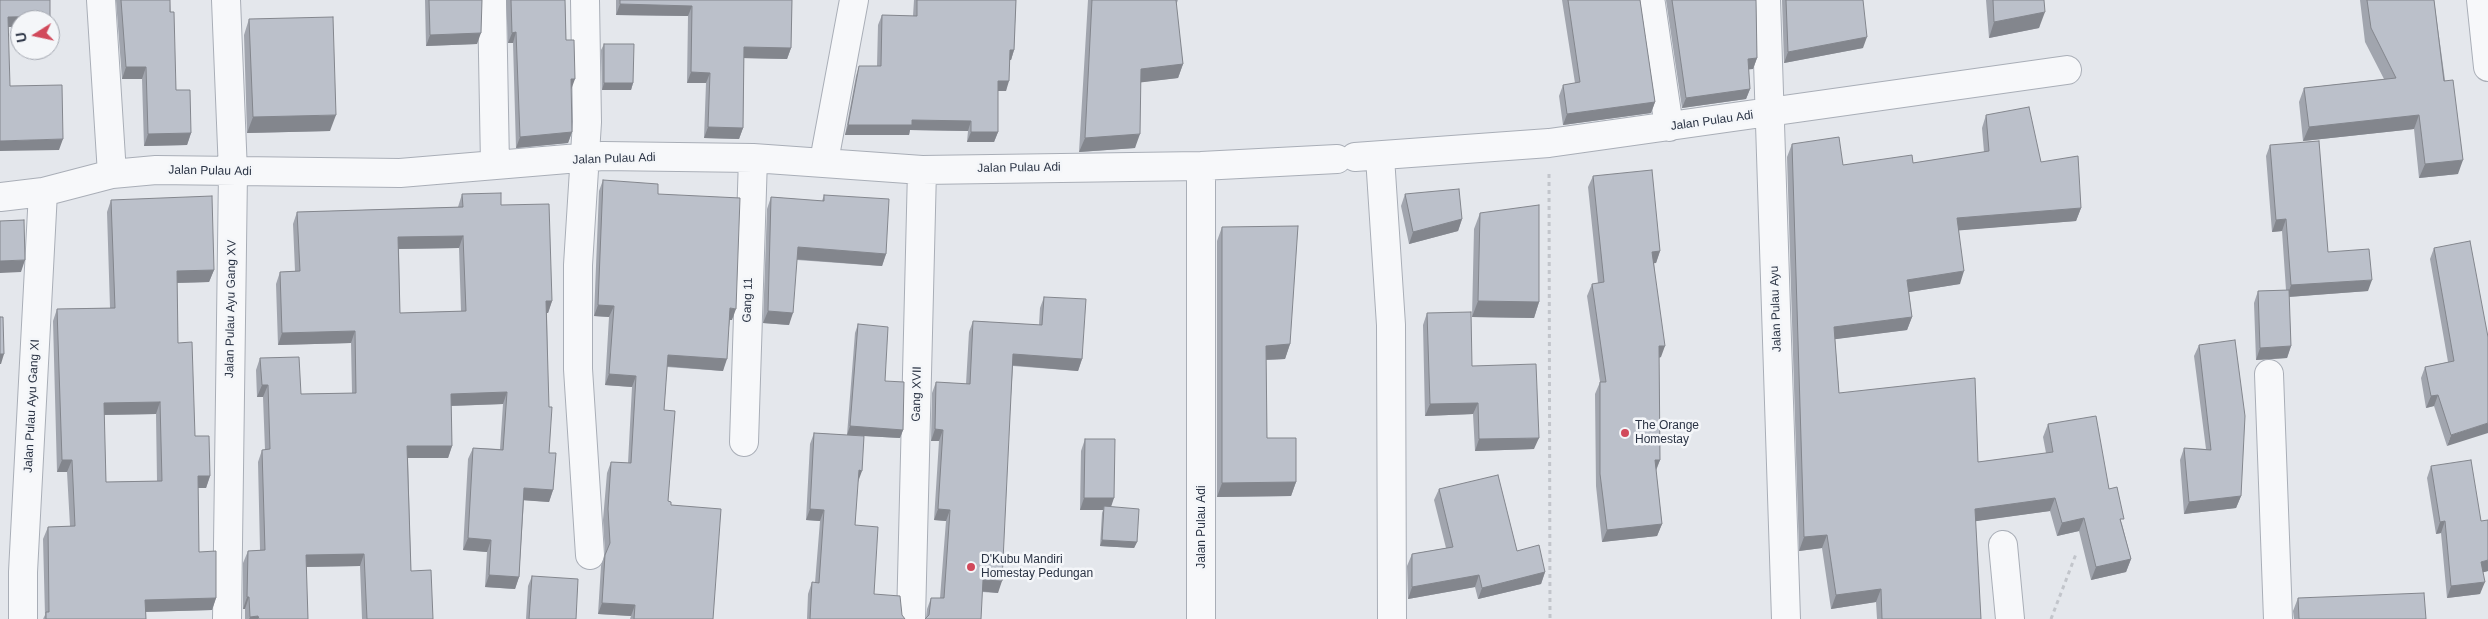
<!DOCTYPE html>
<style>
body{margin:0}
#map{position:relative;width:2488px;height:619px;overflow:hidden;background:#e4e7ec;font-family:Helvetica,sans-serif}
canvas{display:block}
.north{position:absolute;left:10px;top:10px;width:50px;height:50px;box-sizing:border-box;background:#f4f6f9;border:1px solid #a4a8b1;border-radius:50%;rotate:260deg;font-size:14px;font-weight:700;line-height:20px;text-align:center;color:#2b3445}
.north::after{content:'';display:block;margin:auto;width:18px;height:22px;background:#d1495b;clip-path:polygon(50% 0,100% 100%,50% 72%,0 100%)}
</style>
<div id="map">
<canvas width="2488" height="619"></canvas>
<div class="north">U</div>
</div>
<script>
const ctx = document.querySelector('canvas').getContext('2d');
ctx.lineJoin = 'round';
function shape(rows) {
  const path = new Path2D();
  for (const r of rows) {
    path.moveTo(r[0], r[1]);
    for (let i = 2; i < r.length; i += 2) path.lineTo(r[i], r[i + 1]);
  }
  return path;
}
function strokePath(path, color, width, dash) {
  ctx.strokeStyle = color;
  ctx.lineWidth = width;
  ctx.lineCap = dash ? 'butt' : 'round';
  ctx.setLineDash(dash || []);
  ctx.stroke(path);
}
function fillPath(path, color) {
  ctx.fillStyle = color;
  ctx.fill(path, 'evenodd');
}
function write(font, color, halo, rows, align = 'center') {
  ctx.font = font + ' Helvetica,sans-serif';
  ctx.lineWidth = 5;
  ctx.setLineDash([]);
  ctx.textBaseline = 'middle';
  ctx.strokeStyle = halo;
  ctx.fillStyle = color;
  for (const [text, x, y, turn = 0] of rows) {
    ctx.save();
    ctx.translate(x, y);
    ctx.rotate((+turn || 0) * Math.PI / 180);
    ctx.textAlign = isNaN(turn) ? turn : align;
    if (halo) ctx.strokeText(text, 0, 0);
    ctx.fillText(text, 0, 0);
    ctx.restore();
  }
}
const street = shape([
 [101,0,112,174],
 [226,0,233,172,227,619],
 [492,0,495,165],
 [585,0,587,122,578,265,578,369,590,555],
 [1766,0,1786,619],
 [2481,0,2488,67],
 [1651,4,1669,127],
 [1355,157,1549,143,2067,70],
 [1380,157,1391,325,1392,619],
 [824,161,854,0],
 [1201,166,1201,619],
 [0,197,43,192,112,174,156,170,400,173,603,156,753,158,922,170,1201,166,1337,159],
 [2269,374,2278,619],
 [744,442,753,158],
 [2003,545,2010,619],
 [23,619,23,572,43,192],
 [911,619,922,170]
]);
strokePath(street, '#a9aeb7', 30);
strokePath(shape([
 [1549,174,1550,619],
 [2051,619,2076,554]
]), '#c2c5cb', 3, [4, 4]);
strokePath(street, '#f7f8fa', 28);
fillPath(shape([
 [116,0,170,0,176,90,191,133,187,145,144,146,142,79,122,79],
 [425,0,482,0,477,44,426,46],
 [506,0,565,0,566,40,571,90,572,132,568,143,516,148,513,43,508,43],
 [616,0,792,0,791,48,787,59,744,58,743,128,739,139,704,138,706,83,687,83,688,16,616,15],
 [914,0,1016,0,1014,50,1011,60,1010,60,1006,91,998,91,998,132,994,142,967,142,968,131,910,130,909,135,845,135,856,76,859,66,877,66,878,25,882,15,913,16],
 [1088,0,1178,0,1176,5,1183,64,1178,78,1141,82,1135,148,1079,152],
 [1562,0,1640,0,1655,102,1651,113,1563,125,1559,96,1563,85,1575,83],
 [1666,0,1756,0,1757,58,1753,69,1748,69,1750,89,1746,99,1682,108],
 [1782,0,1863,0,1863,48,1784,63],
 [1986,0,2044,0,2039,28,1989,38],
 [2360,0,2434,0,2458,174,2419,178,2414,129,2303,141,2299,102,2304,88,2384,79,2365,42],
 [249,19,330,131,247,133,244,35],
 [604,44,633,83,631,90,602,90,601,50],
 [1986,115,2041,162,2081,208,2076,221,1959,230,1960,284,1909,292,1912,317,1907,330,1835,339,1839,393,1978,462,2046,453,2043,437,2048,424,2109,489,2122,524,2131,559,2126,572,2091,580,2079,531,2057,536,2050,511,1975,521,1981,619,1877,619,1876,602,1831,609,1822,548,1799,551,1787,157,1792,144,1843,165,1913,163,1984,152,1982,128],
 [2270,145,2328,252,2368,291,2289,297,2291,346,2287,358,2256,360,2254,303,2258,291,2286,290,2282,231,2272,232,2266,156],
 [1593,176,1660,251,1656,263,1654,263,1661,357,1659,358,1660,460,1656,471,1662,524,1657,536,1602,542,1596,486,1595,394,1600,382,1587,296,1592,284,1598,283,1588,187],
 [603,180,658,194,732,320,730,320,723,371,667,367,664,410,668,501,671,505,713,619,630,619,631,616,598,614,601,566,605,553,603,520,607,473,611,462,628,463,632,387,605,385,609,317,594,316,599,191],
 [462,194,501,205,552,301,548,313,547,313,549,453,553,490,549,502,524,500,519,577,515,589,485,587,487,552,463,550,468,459,473,448,500,449,503,404,451,406,452,446,448,458,408,458,411,571,433,619,362,619,360,566,306,567,308,619,245,619,245,609,243,609,243,563,248,551,260,550,258,462,262,450,265,450,263,397,257,397,256,370,260,358,301,394,352,393,351,343,278,345,276,284,280,272,295,271,293,224,297,212,458,207],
 [459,248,461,311,400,313,399,249],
 [1405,194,1462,219,1458,231,1409,244,1401,206],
 [824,195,886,254,882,266,797,260,789,325,763,323,767,209,771,197,822,201],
 [111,200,214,270,209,282,177,283,178,343,195,436,210,476,206,488,198,488,199,552,216,598,212,610,145,612,146,619,43,619,45,615,43,539,48,527,70,526,67,472,57,472,53,321,57,309,110,308,107,212],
 [156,414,157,481,106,482,104,415],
 [1480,213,1539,302,1534,318,1472,317,1474,229],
 [1222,227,1290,344,1285,359,1266,360,1267,438,1296,482,1291,496,1217,497,1217,241],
 [2434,248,2488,337,2447,446,2434,406,2426,408,2421,378,2425,367,2448,362,2430,259],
 [1044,297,1082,359,1078,371,1013,366,998,593,982,592,926,618,927,609,931,598,940,598,946,521,934,520,939,441,931,441,932,393,936,382,966,384,969,332,973,321,1039,325,1040,308],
 [1427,313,1472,366,1534,449,1475,451,1473,414,1425,416,1423,325],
 [858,324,885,381,903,430,900,438,864,436,858,482,855,525,874,594,905,619,807,619,808,594,812,582,815,583,820,521,806,520,810,444,814,433,847,435,855,333],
 [2199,345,2241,496,2236,508,2184,514,2180,460,2184,448,2206,449,2194,356],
 [1085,439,1111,507,1137,542,1134,548,1100,546,1102,513,1103,510,1080,510,1081,451],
 [2431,466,2488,571,2483,572,2480,594,2447,598,2441,533,2436,534,2427,478],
 [1439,489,1517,551,1545,572,1541,584,1478,599,1475,587,1408,599,1407,566,1412,554,1446,548,1434,500],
 [532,576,576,619,526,619,528,586],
 [2298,598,2426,619,2294,619,2293,611]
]), '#a1a5ae');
fillPath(shape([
 [620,4,692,6,688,16,616,15],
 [2045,12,2039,28,1989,38,1994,22],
 [50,16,49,20,20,20,20,27,4,27,8,17],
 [516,32,513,43,508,43,512,33],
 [481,33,477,44,426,46,430,35],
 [1867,37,1863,48,1784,63,1788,52],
 [744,47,791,48,787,59,740,58],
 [1010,50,1014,50,1011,60,1006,60],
 [1757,58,1753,69,1744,70,1748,59],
 [1183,64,1178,78,1136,83,1141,69],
 [126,67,146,67,142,79,122,79],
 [691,72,710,73,706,83,687,83],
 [571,79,575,79,571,90],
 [998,81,1009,81,1006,91,995,91],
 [604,83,633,83,631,90,602,90],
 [1750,89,1746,99,1682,108,1686,98],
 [1655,102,1651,113,1563,125,1567,114],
 [336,115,330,131,247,133,253,117],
 [2419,115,2414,129,2303,141,2309,127],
 [912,120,971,121,968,131,910,130,909,135,845,135,848,125],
 [708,127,743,128,739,139,704,138],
 [572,132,568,143,516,148,520,137],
 [971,132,998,132,994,142,967,142],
 [191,133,187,145,144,146,148,134],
 [1140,134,1135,148,1079,152,1085,138],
 [63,139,59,150,0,151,0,141],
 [2463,160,2458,174,2419,178,2425,164],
 [2081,208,2076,221,1952,231,1957,218],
 [1462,219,1458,231,1409,244,1413,232],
 [2286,219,2282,231,2272,232,2276,220],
 [463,236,459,248,394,249,398,237],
 [798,247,886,254,882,266,793,259],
 [1660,251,1656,263,1648,264,1652,252],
 [25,260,21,272,0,273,0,261],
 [214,270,209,282,173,283,177,271],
 [1964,271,1960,284,1903,293,1907,280],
 [2372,280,2368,291,2287,297,2291,285],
 [546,301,552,301,548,313,542,313],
 [1478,301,1539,302,1534,318,1472,317],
 [598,305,614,306,609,317,594,316],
 [730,308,736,309,732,320,726,320],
 [768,311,793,313,789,325,763,323],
 [1912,317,1907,330,1829,340,1834,327],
 [355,331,351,343,278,345,282,333],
 [1290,344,1285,359,1261,360,1266,346],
 [1659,346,1665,346,1661,357,1655,358],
 [2291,346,2287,358,2256,360,2260,348],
 [0,354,4,354,1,364,0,364],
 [1013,354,1082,359,1078,371,1009,365],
 [668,355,727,359,723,371,664,366],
 [609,374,636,376,632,387,605,385],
 [262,385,268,385,263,397,257,397],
 [507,392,503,404,447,406,451,394],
 [2438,395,2434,406,2426,408,2431,396],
 [160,402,156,414,99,415,104,403],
 [1478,403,1473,414,1425,416,1430,404],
 [2488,423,2488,433,2447,446,2451,435],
 [850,426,903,430,900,438,847,435],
 [935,429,943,430,939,441,931,441],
 [1539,438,1534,449,1475,451,1479,439],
 [407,446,452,446,448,458,403,458],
 [62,460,72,460,67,472,57,472],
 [1655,460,1660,460,1655,472],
 [859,470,862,471,858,482],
 [198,476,210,476,206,488,193,488],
 [1296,482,1291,496,1217,497,1222,483],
 [524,488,553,490,549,502,520,500],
 [2241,496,2236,508,2184,514,2189,502],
 [1084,498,1114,498,1110,510,1104,506,1103,510,1080,510],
 [2055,498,2050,511,1970,522,1975,509],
 [810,509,824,510,820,521,806,520],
 [938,509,950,510,946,521,934,520],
 [2084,518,2079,531,2057,536,2062,523],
 [2445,521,2441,533,2436,534,2440,522],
 [1662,524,1657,536,1602,542,1607,530],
 [1827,535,1822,548,1799,551,1804,537],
 [468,538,491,540,487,552,463,550],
 [1102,540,1137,542,1134,548,1100,546],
 [364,554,360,566,302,567,306,555],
 [2131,559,2126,572,2091,580,2096,567],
 [2488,560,2488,571,2477,574,2481,562],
 [1545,572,1541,584,1478,599,1482,588],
 [489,575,519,577,515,589,485,587],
 [1479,575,1475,587,1408,599,1412,587],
 [983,580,1002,581,998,593,979,591],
 [2485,582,2480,594,2447,598,2451,586],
 [1881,589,1876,602,1831,609,1836,595],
 [247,597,249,597,245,609,243,609],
 [216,598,212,610,141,612,145,600],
 [602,603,635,605,631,616,598,614],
 [258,616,258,619,249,619,250,617]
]), '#83868d');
const building = shape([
 [0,0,50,0,50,16,8,17,10,86,62,85,63,139,0,141,0,0],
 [121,0,170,0,170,12,174,12,176,90,190,90,191,133,148,134,146,67,126,67,121,0],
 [429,0,482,0,481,33,430,35,429,0],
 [511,0,565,0,566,40,574,40,575,79,571,79,572,132,520,137,516,32,512,33,511,0],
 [620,0,792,0,791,48,744,47,743,128,708,127,710,73,691,72,692,6,620,4,620,0],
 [917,0,1016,0,1014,50,1010,50,1009,81,998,81,998,132,971,132,971,121,912,120,912,125,848,125,859,66,881,66,882,15,917,16,917,0],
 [1092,0,1176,0,1183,64,1141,69,1140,134,1085,138,1092,0],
 [1568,0,1640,0,1655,102,1567,114,1563,85,1580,82,1568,0],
 [1672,0,1756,0,1757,58,1748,59,1750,89,1686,98,1672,0],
 [1786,0,1863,0,1867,37,1788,52,1786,0],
 [1993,0,2044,0,2045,12,1994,22,1993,0],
 [2367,0,2434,0,2444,81,2453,80,2463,160,2425,164,2419,115,2309,127,2304,88,2396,78,2371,28,2367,0],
 [333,17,336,115,253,117,249,19,333,17],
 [604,44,634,44,633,83,604,83,604,44],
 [2029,107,2041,162,2078,156,2081,208,1957,218,1964,271,1907,280,1912,317,1834,327,1839,393,1975,378,1978,462,2053,452,2048,424,2096,416,2109,489,2117,487,2124,519,2120,519,2131,559,2096,567,2084,518,2062,523,2055,498,1975,509,1981,619,1882,619,1881,589,1836,595,1827,535,1804,537,1792,144,1839,137,1843,165,1912,155,1913,163,1989,151,1986,115,2029,107],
 [2319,141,2328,252,2369,249,2372,280,2291,285,2286,219,2276,220,2270,145,2319,141],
 [1652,170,1660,251,1652,252,1665,346,1659,346,1660,460,1655,460,1662,524,1607,530,1600,474,1600,382,1606,382,1592,284,1604,282,1593,176,1652,170],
 [603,180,658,184,658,194,740,198,736,309,730,308,727,359,668,355,664,410,675,411,668,501,671,502,671,505,721,509,713,619,634,619,635,605,602,603,605,555,610,543,608,509,611,462,631,463,636,376,609,374,614,306,598,305,603,180],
 [1459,189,1462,219,1413,232,1405,194,1459,189],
 [501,193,501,205,549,204,552,301,546,301,549,407,552,407,549,453,556,453,553,490,524,488,519,577,489,575,491,540,468,538,473,448,503,450,507,392,451,394,452,446,407,446,411,571,431,570,433,619,367,619,364,554,306,555,308,619,259,619,258,616,250,617,249,597,247,597,248,551,265,550,262,450,270,449,268,385,262,385,260,358,299,357,301,394,356,393,355,331,282,333,280,272,300,271,297,212,463,207,462,194,501,193],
 [463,236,466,311,400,313,398,237,463,236],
 [824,195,889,199,886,254,798,247,793,313,768,311,771,197,824,201,824,195],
 [212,196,214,270,177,271,178,343,192,342,195,436,209,436,210,476,198,476,199,552,216,551,216,598,145,600,146,619,46,619,46,612,49,612,48,527,75,526,72,460,62,460,57,309,115,308,111,200,212,196],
 [160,402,162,481,106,482,104,403,160,402],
 [1539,205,1539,302,1478,301,1480,213,1539,205],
 [24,220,25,260,0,261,0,221,24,220],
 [1298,226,1290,344,1266,346,1267,438,1296,438,1296,482,1222,483,1222,227,1298,226],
 [2470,241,2488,337,2488,423,2451,435,2438,395,2431,396,2425,367,2454,361,2434,248,2470,241],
 [2289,290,2291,346,2260,348,2258,291,2289,290],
 [1044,297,1086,299,1082,359,1013,354,1002,581,983,580,981,619,925,619,929,615,931,598,944,598,950,510,938,509,943,430,935,429,936,382,970,384,973,321,1042,325,1044,297],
 [1471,312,1472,366,1536,364,1539,438,1479,439,1478,403,1430,404,1427,313,1471,312],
 [0,317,3,317,4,354,0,354,0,317],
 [858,324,888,327,885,381,904,382,903,430,850,426,858,324],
 [2235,340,2245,416,2241,496,2189,502,2184,448,2211,450,2199,345,2235,340],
 [814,433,864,436,862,471,859,470,855,525,878,527,874,594,900,596,902,615,905,619,810,619,812,582,819,583,824,510,810,509,814,433],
 [1085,439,1115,439,1114,498,1084,498,1085,439],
 [2471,460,2481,521,2488,520,2488,560,2481,562,2485,582,2451,586,2445,521,2440,522,2431,466,2471,460],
 [1498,475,1517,551,1539,545,1545,572,1482,588,1479,575,1412,587,1412,554,1453,547,1439,489,1498,475],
 [1104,506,1139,509,1137,542,1102,540,1104,506],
 [532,576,578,579,576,619,529,619,532,576],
 [2424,593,2426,619,2299,619,2298,598,2424,593]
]);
fillPath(building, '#bbc0ca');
strokePath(building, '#83868d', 1);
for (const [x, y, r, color] of [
 [1625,433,5,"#d1495b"],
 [971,567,5,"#d1495b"]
]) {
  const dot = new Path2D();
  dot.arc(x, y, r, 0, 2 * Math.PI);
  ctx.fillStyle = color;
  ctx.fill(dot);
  strokePath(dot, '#f4f6f9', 2);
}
write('12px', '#2b3445', '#f4f6f9', [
 ["Jalan Pulau Adi",1712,121,-8],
 ["Jalan Pulau Adi",614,159,-2],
 ["Jalan Pulau Adi",1019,168,-1],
 ["Jalan Pulau Adi",210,171,1],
 ["Gang 11",748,300,-88],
 ["Jalan Pulau Ayu Gang XV",231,309,-89],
 ["Jalan Pulau Ayu",1776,309,-92],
 ["Gang XVII",917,394,-89],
 ["Jalan Pulau Ayu Gang XI",32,406,-87],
 ["Jalan Pulau Adi",1202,527,-90]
]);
write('12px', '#2b3445', '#f4f6f9', [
 ["The Orange",1635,426],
 ["Homestay",1635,440],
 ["D'Kubu Mandiri",981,560],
 ["Homestay Pedungan",981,574]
], 'left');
</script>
